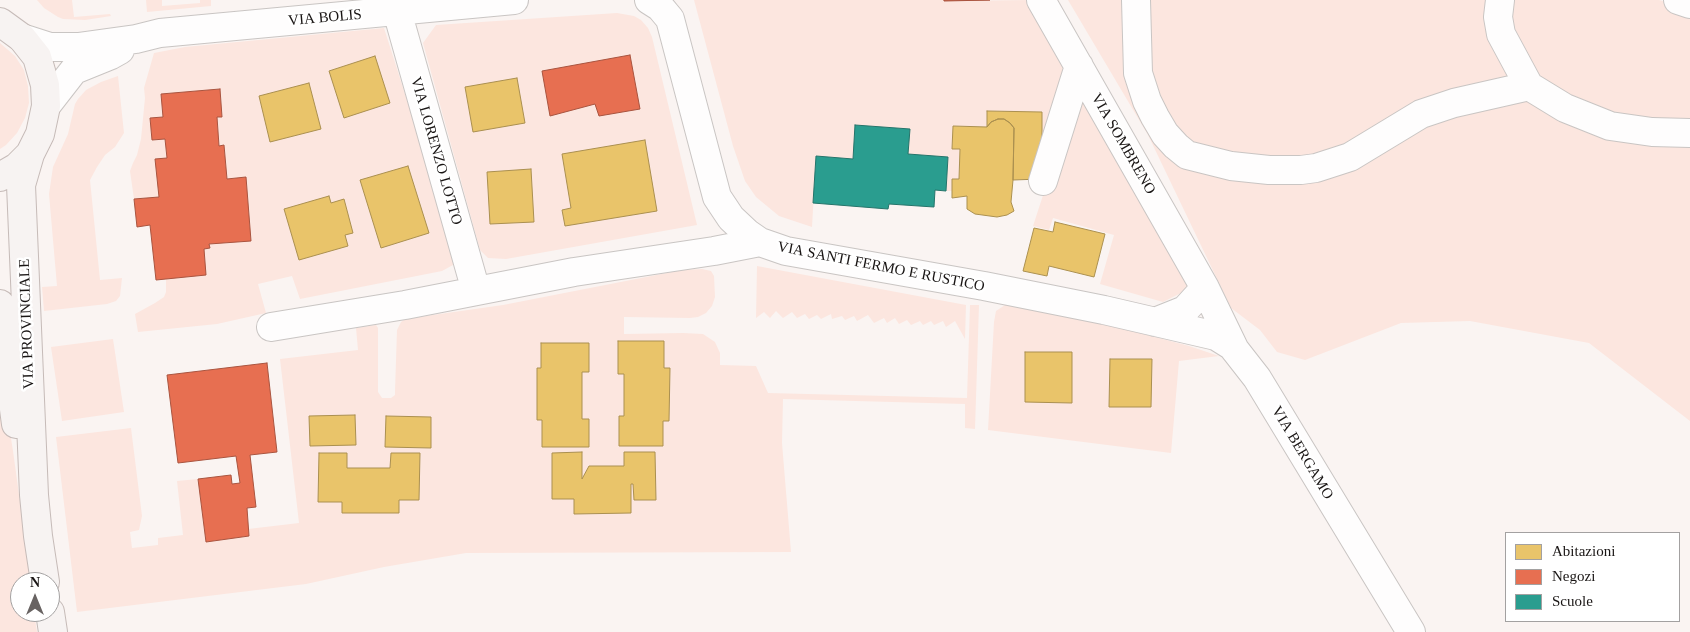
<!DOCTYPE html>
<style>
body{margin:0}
#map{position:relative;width:1690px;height:632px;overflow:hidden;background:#faf4f2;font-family:Georgia,serif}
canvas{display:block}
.legend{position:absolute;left:1505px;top:532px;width:175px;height:90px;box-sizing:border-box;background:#fff;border:1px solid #a3a1a1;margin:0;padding:6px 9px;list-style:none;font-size:15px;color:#191514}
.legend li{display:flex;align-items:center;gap:10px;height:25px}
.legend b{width:25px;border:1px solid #a3a1a1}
.north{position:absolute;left:10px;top:572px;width:50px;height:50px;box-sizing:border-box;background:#fff;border:1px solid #a3a1a1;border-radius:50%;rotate:0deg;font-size:14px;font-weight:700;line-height:20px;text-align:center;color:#191514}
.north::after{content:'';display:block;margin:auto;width:18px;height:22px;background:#686362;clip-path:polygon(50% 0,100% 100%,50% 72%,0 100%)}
</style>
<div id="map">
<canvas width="1690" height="632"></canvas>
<ul class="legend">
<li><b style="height:14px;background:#e9c46a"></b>Abitazioni</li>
<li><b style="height:14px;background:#e76f51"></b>Negozi</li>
<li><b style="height:14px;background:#2a9d8f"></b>Scuole</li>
</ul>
<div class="north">N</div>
</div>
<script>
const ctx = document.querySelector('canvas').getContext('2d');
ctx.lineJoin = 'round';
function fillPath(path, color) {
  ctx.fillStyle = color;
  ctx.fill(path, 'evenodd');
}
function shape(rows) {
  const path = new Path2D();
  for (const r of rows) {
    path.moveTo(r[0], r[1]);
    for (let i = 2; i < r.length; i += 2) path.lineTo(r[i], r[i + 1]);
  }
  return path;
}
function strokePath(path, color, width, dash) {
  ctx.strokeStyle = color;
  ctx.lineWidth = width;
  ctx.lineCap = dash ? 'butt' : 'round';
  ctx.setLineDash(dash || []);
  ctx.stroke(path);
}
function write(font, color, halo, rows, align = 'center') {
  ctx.font = font + ' Georgia,serif';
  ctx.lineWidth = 5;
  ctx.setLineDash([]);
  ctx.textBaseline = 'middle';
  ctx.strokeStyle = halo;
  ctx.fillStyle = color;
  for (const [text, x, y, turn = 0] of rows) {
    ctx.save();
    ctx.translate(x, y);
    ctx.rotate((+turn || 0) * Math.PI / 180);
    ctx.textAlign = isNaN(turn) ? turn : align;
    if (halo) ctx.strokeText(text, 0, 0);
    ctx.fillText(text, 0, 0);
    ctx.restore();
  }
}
fillPath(shape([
 [37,0,72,0,74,17,110,14,111,16,85,20,63,19,58,17,44,8],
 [146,0,162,0,162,6,200,3,200,0,211,0,211,6,147,12],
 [694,0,944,0,944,1,1031,0,1074,71,1042,164,1042,112,987,111,987,127,953,126,952,149,960,149,959,179,952,179,952,191,946,191,948,157,908,154,909,129,856,125,853,159,816,156,812,227,779,216,756,197,745,181,733,146],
 [1068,0,1129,0,1152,129,1229,171,1391,139,1510,96,1690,141,1690,421,1589,343,1470,321,1401,323,1305,360,1277,352,1260,330,1231,308,1148,135],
 [1142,0,1495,0,1522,82,1315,163,1192,148,1157,107,1141,35],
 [1504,0,1659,0,1690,9,1690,128,1629,123,1530,81],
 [617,13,634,16,641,20,648,28,652,37,697,225,506,259,488,258,480,250,423,43,436,25],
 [384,28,455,251,453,265,442,271,300,299,292,276,258,284,266,313,217,324,138,332,135,314,155,303,164,297,166,292,166,278,204,249,210,248,209,244,251,240,245,177,227,179,224,145,219,146,217,117,222,117,220,89,161,94,163,117,150,118,152,140,165,139,167,158,156,159,159,197,134,199,130,171,133,163,137,155,141,139,145,98,144,88,154,53,185,47],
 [0,43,15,56,24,70,28,86,29,103,25,118,17,133,6,145,0,149],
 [118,76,124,133,115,147,105,155,97,167,90,180,100,280,122,278,120,296,116,301,107,304,44,311,42,287,57,286,49,194,53,167,68,134,75,104,78,99,86,90,101,82],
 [1080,82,1190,282,1185,291,1163,302,1100,284,1114,235,1053,218,1049,230,1033,226],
 [757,266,966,305,965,339,955,321,946,327,943,321,934,325,931,321,923,325,920,321,911,325,907,320,899,324,895,318,887,323,884,318,874,323,868,315,857,321,854,316,845,320,842,316,832,319,831,314,821,319,817,315,809,319,805,314,797,318,792,312,783,318,776,311,770,318,764,312,756,318],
 [702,269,711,271,714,276,715,297,712,306,706,313,698,317,690,318,624,317,624,334,683,333,703,334,715,342,720,353,720,365,756,366,768,393,967,398,970,305,979,305,975,429,965,428,965,404,783,399,782,443,791,552,466,553,384,567,306,584,77,612,56,437,131,428,142,516,139,530,130,532,132,548,158,545,158,538,183,535,177,481,198,479,206,542,249,536,248,529,299,523,280,359,358,350,356,328,376,325,378,328,378,392,382,398,391,398,395,395,395,391,397,330,401,322,405,319,503,305,682,270],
 [1008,303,1026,306,1144,334,1189,346,1219,356,1179,361,1171,453,988,430,994,322,996,311],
 [113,339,124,412,62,421,51,347],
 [2,380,13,451,31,582,20,582,20,612,34,612,37,632,0,632,0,381]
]), '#fce6df');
const homes = shape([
 [375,56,390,103,344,118,329,71,375,56],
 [517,78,525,123,473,132,465,87,517,78],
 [309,83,321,129,270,142,259,96,309,83],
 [987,111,1042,112,1042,164,1040,179,1013,180,1014,128,1010,123,1004,119,998,119,991,122,987,127,987,111],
 [998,119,1004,119,1010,123,1014,128,1013,180,1011,202,1014,211,1007,215,997,217,975,214,967,209,967,196,952,198,952,179,959,179,960,149,952,149,953,126,987,127,991,122,998,119],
 [645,140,657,211,565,226,562,210,571,208,562,154,645,140],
 [408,166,429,233,381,248,360,180,408,166],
 [531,169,534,222,490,224,487,172,531,169],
 [329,196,331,203,344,199,353,233,345,235,348,246,299,260,284,209,329,196],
 [1055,222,1105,234,1094,277,1049,266,1047,276,1023,271,1034,228,1053,232,1055,222],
 [618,341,664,341,664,368,670,368,669,421,663,421,663,446,619,446,619,416,624,416,624,374,618,374,618,341],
 [541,343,589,343,589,372,582,372,582,419,589,419,589,447,542,447,542,420,537,420,537,368,541,368,541,343],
 [1025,352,1072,352,1072,403,1025,402,1025,352],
 [1110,359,1152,359,1151,407,1109,407,1110,359],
 [355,415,356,445,310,446,309,416,355,415],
 [386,416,431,417,431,448,385,447,386,416],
 [582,452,582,479,589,466,624,466,624,452,655,452,656,500,634,500,633,484,631,484,631,513,574,514,574,499,552,499,552,453,582,452],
 [319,453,347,453,347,468,390,468,391,453,420,453,419,500,399,500,399,513,342,513,342,502,318,502,319,453]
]);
fillPath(homes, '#e9c46a');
strokePath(homes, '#ab9050', 1);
const shops = shape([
 [944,0,990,0,944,1,944,0],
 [630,55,640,109,599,116,595,104,550,116,542,71,630,55],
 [220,89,222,117,217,117,219,146,224,145,227,179,246,177,251,241,209,244,210,248,204,249,206,275,156,280,150,225,137,227,134,199,159,197,155,159,167,158,165,139,152,140,150,118,163,117,161,94,220,89],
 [267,363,277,452,250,455,256,507,247,508,249,536,206,542,198,479,231,475,232,484,240,483,236,456,178,463,167,375,267,363]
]);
fillPath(shops, '#e76f51');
strokePath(shops, '#a9543f', 1);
const schools = shape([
 [855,125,910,129,908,154,948,157,946,191,935,190,934,207,889,204,888,209,813,203,816,156,853,159,855,125]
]);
fillPath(schools, '#2a9d8f');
strokePath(schools, '#25746a', 1);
const street = shape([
 [649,0,660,7,670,19,717,197,731,218,747,233,760,242,786,251,984,286,1104,310,1216,336,1232,346,1257,378,1411,632],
 [1041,0,1205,288,1235,350],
 [1136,0,1138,73,1147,101,1155,117,1165,134,1176,146,1187,155,1231,166,1269,170,1301,170,1316,168,1350,157,1421,114,1454,103,1529,86],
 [1500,0,1498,17,1501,34,1529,86,1565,108,1610,126,1652,132,1690,133],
 [1678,0,1690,4],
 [397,11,476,291],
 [22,38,50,47,78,47,136,39,160,33,514,0],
 [46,106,74,70,111,55,120,50],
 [1043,181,1079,66],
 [1155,322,1185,310,1205,288],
 [271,327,405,305,574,272,714,251,760,242]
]);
const primary = shape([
 [0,22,22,38,37,57,45,85,46,106,40,134,30,154,21,185,34,495,38,536,45,582],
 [0,177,17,167,30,154],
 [0,304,16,424],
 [50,612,53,632]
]);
strokePath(street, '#c9c5c3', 30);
strokePath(primary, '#c6bbb8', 30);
strokePath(street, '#fefdfd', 28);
strokePath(primary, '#f7f3f2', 28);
write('15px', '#191514', '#fff', [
 ["VIA BOLIS",325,18,-5],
 ["VIA SOMBRENO",1123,144,60],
 ["VIA LORENZO LOTTO",436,151,74],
 ["VIA SANTI FERMO E RUSTICO",881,267,11],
 ["VIA PROVINCIALE",27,324,-92],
 ["VIA BERGAMO",1302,453,59]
]);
</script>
